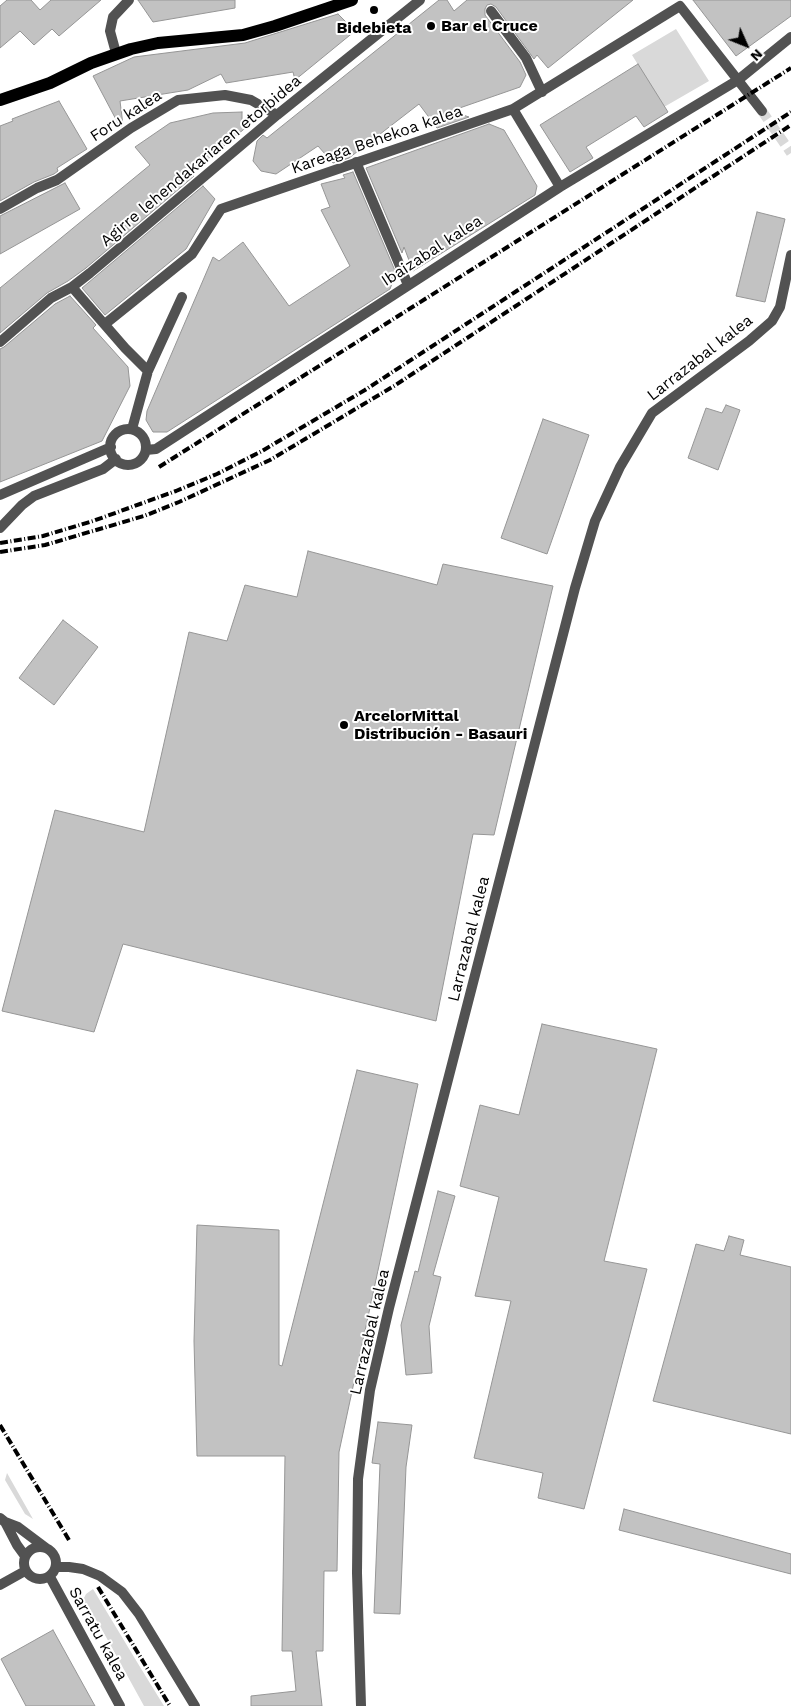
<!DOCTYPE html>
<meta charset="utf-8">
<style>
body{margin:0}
#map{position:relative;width:791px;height:1706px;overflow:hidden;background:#fff;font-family:"Work Sans",sans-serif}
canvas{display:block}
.north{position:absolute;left:721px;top:20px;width:50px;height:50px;-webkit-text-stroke:4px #fff;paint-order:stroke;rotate:134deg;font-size:14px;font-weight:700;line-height:20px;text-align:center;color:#000}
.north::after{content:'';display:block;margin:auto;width:18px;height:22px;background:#000;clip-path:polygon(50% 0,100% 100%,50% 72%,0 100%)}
</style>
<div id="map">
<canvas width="791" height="1706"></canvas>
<div class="north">N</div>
</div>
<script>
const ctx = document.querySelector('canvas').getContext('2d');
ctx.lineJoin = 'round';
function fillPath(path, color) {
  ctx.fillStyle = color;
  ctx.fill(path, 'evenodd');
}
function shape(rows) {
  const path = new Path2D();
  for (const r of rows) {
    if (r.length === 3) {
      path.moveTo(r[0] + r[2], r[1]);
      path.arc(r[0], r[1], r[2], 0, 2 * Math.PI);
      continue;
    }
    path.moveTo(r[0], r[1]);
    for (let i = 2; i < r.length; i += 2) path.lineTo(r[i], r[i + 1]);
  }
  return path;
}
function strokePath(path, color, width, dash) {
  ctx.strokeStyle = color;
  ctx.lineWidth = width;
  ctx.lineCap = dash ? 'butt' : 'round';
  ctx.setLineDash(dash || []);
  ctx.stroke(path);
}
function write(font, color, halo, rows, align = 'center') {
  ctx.font = font + ' "Work Sans",sans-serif';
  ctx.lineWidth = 4;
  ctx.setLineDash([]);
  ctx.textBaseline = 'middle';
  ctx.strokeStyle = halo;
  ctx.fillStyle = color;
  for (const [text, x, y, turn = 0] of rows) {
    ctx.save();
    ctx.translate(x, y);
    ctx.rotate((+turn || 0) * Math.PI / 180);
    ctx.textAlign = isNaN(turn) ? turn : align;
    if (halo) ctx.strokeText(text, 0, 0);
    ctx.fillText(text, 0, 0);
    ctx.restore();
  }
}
fillPath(shape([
 [676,29,709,81,664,107,632,55],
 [7,1473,33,1519,25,1514,5,1480],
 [93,1589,137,1662,164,1706,144,1706,100,1626,83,1600,86,1594]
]), '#d9d9d9');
const building = shape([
 [7,0,31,0,40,10,51,0,101,0,59,36,52,29,34,45,20,31,0,48,0,6,7,0],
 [138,0,235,0,235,8,153,22,138,0],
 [439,0,447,0,454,11,467,0,633,0,548,68,537,55,534,59,496,7,491,4,487,5,485,9,485,15,520,62,526,75,520,87,451,111,469,117,437,128,419,104,349,158,333,163,318,146,276,174,261,171,253,161,257,141,263,135,267,138,439,0],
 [693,0,791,0,791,16,736,56,693,0],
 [338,14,355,31,295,80,293,72,226,83,221,74,188,90,120,101,123,125,120,127,93,76,134,57,245,43,338,14],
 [638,64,668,112,644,127,636,116,586,147,593,158,570,172,540,125,638,64],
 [59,101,87,149,57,168,58,171,54,174,34,182,0,201,0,126,13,121,12,119,59,101],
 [242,112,242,120,249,125,191,173,194,176,86,268,68,281,47,293,0,333,0,288,150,165,135,147,170,123,213,113,242,112],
 [489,124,504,130,537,186,535,195,413,271,404,247,402,253,366,168,489,124],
 [353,172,396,273,390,289,167,432,153,432,146,420,147,411,213,257,219,261,243,242,289,306,350,266,321,210,330,207,321,184,345,178,343,175,353,172],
 [65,183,80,209,0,254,0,216,65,183],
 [203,186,215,199,186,249,105,315,82,288,203,186],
 [757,212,785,219,765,302,736,296,757,212],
 [70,296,96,325,93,328,128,367,130,386,102,441,0,482,0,349,4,347,55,304,70,296],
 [726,405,740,410,718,470,688,458,706,408,722,413,726,405],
 [543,419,589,435,547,554,501,538,543,419],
 [308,551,437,585,443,564,553,586,494,835,473,834,436,1021,123,944,94,1032,2,1011,55,810,144,832,189,632,227,641,245,585,297,597,308,551],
 [63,620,98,647,54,705,19,678,63,620],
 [542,1024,657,1049,604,1261,647,1269,584,1509,538,1498,543,1473,474,1458,511,1301,475,1296,499,1197,460,1186,480,1105,519,1115,542,1024],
 [357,1070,418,1084,339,1452,337,1571,324,1571,323,1651,316,1651,322,1706,251,1706,251,1696,296,1691,292,1651,282,1651,285,1456,197,1456,194,1341,197,1225,279,1230,279,1365,282,1366,357,1070],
 [438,1191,455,1196,433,1275,441,1277,429,1326,432,1373,406,1375,401,1325,415,1271,418,1272,438,1191],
 [729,1236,744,1240,740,1255,791,1267,791,1434,653,1401,696,1244,724,1251,729,1236],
 [378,1422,412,1425,406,1467,400,1614,374,1613,380,1464,372,1463,378,1422],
 [624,1509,791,1554,791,1574,619,1530,624,1509],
 [53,1630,95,1706,26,1706,1,1659,53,1630]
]);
fillPath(building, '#c2c2c2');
strokePath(building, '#969696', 1);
strokePath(shape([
 [762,111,791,153]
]), '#d9d9d9', 10, [10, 5]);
strokePath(shape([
 [491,11,526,58,542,92]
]), '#525252', 10);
strokePath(shape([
 [116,53,110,31,113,17,129,0],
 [513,109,560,187],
 [356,162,408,285],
 [0,209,37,188,57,180,131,128,178,100,225,95,251,100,277,115],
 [72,287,125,348,148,371],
 [105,324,192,254,221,209,513,109,680,6,762,111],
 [0,342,51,298,72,287,90,273,277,115,420,0],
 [132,429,148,371,182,297],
 [128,447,18],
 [146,450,156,449,560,187,738,80,791,37],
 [0,495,111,447],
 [0,528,22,505,34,496,103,469,116,459],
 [0,1518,5,1522,18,1527,46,1548],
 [5,1522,17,1545,25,1556],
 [40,1563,16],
 [56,1567,69,1567,83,1569,100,1576,122,1592,139,1614,195,1706],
 [50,1577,120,1706],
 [0,1585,25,1571],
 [361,1706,357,1573,358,1479,370,1390,389,1308,575,588,595,521,620,467,652,413,749,341,772,321,780,307,791,255]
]), '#525252', 10);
strokePath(shape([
 [0,100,50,83,91,63,131,49,158,43,243,35,275,26,352,0]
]), '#000', 12);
strokePath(shape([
 [159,467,791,68],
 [0,543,43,536,93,521,176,491,217,474,262,451,365,390,791,112],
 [0,552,45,545,144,516,179,502,270,460,394,386,791,125],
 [0,1425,69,1540],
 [98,1587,170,1706]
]), '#000', 4, [8, 2.5, 1, 2.5]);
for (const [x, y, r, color] of [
 [374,10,5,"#000"],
 [431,26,5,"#000"],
 [344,725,5,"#000"]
]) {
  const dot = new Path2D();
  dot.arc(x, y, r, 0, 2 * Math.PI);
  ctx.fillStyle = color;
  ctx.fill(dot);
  strokePath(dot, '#fff', 2);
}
write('bold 16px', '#000', '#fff', [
 ["Bar el Cruce",441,26],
 ["Bidebieta",374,28,"center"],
 ["ArcelorMittal",354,716],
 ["Distribución - Basauri",354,734]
], 'left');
write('16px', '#000', '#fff', [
 ["Foru kalea",126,116,-33],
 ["Kareaga Behekoa kalea",377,140,-19],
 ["Agirre lehendakariaren etorbidea",201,161,-40],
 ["Ibaizabal kalea",432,251,-33],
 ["Larrazabal kalea",700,358,-38],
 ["Larrazabal kalea",469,939,-76],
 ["Larrazabal kalea",370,1332,-77],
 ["Sarratu kalea",98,1634,61]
]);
</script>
